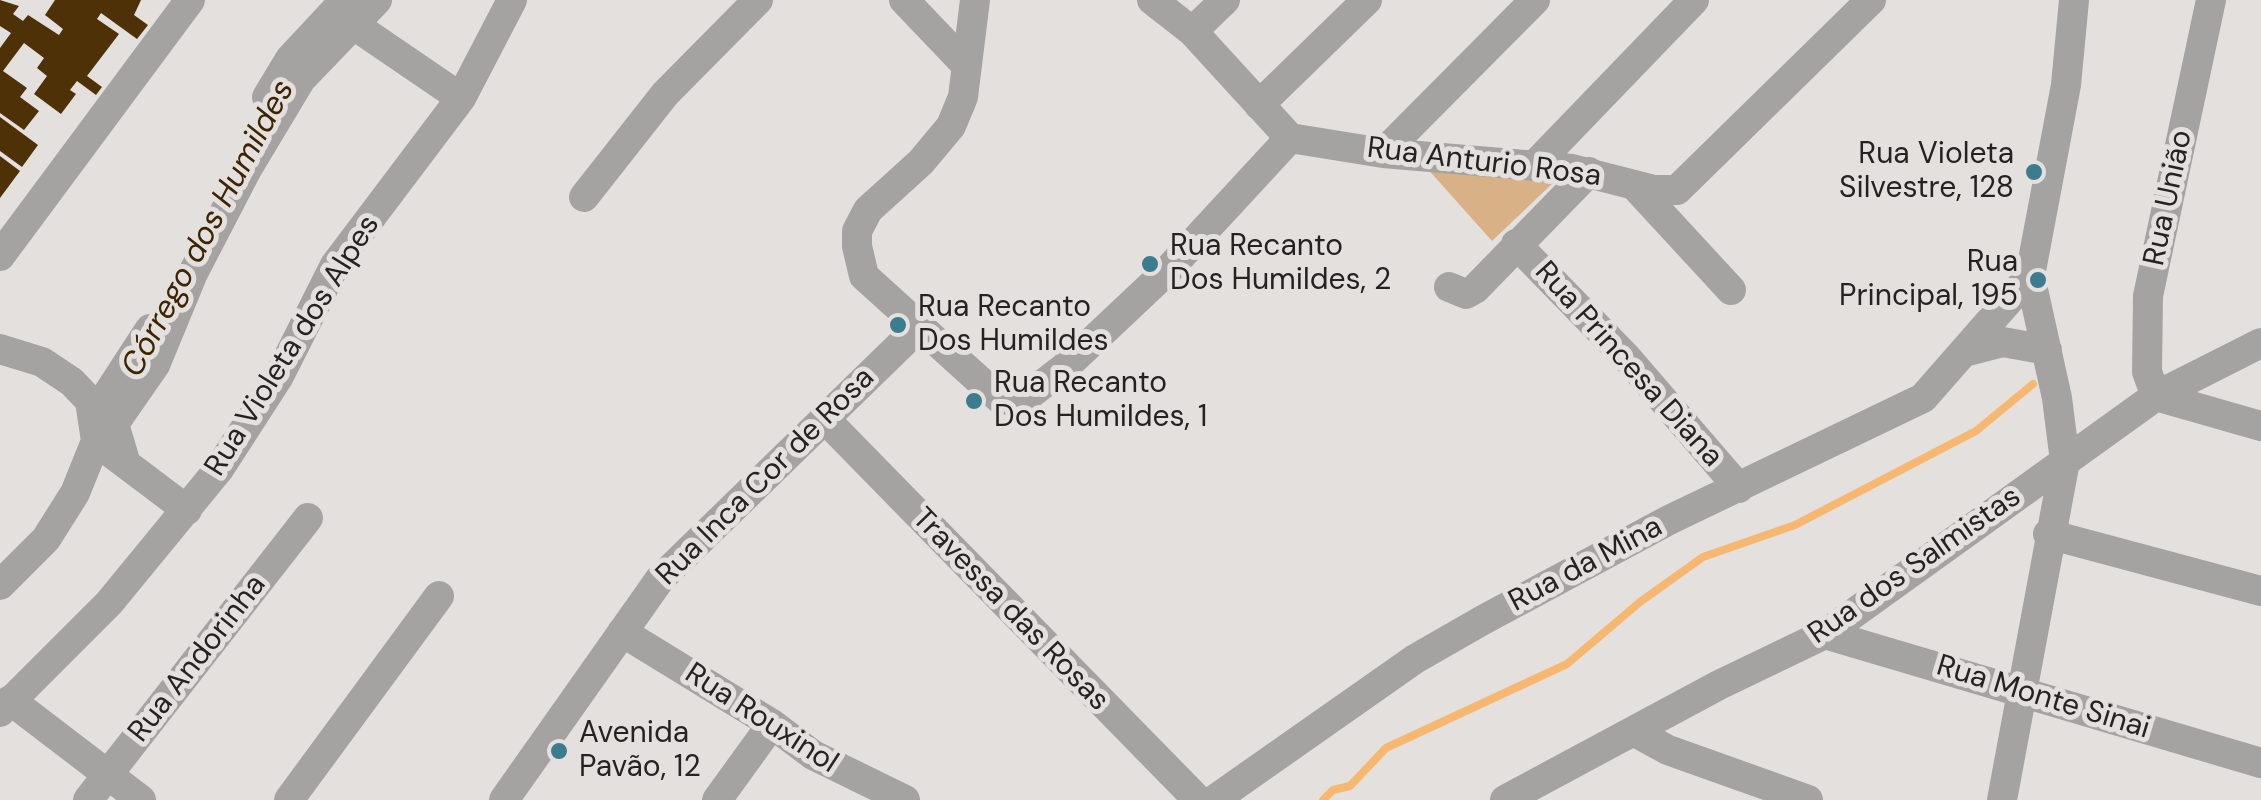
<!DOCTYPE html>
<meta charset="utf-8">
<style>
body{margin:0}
canvas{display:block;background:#e4e0dd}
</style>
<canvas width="2261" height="800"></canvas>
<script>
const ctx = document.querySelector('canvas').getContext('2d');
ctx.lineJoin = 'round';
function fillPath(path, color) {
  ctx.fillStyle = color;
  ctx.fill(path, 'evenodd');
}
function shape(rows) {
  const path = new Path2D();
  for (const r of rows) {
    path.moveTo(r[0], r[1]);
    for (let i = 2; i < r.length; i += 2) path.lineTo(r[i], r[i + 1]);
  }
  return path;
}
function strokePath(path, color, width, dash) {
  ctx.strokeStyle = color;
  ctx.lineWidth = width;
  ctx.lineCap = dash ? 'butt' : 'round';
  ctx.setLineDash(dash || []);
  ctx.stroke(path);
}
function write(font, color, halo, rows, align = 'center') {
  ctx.font = font + ' "DM Sans",sans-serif';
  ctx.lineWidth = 10;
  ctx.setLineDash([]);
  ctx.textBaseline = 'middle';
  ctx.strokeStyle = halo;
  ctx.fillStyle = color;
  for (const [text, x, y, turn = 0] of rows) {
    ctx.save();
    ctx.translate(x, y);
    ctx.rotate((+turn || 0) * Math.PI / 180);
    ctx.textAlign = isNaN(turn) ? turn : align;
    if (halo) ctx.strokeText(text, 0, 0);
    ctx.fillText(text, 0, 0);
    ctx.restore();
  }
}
fillPath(shape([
 [1425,166,1555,181,1492,241]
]), '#d8b186');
strokePath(shape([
 [1323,800,1333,790,1350,786,1386,748,1567,664,1640,602,1703,557,1795,525,1976,431,2033,384]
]), '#f6b870', 8);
fillPath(shape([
 [0,0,19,6,13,14,23,21,28,15,59,35,63,29,45,15,55,0,141,0,134,15,148,25,137,39,101,13,97,19,119,34,87,76,102,87,96,95,77,81,70,90,76,94,61,114,34,94,47,76,37,68,44,58,24,43,3,71,27,88,20,97,39,111,24,130,0,113,0,48,11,33,0,26],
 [0,117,38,145,22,167,0,151],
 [0,156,20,171,0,198]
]), '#4e3106');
strokePath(shape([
 [904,0,966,65],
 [975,0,963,97,951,126,921,162,868,210,857,231,857,246,864,276,1000,399,1020,402,1065,367,1168,270,1290,138],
 [1152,0,1193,32,1290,138],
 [2211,0,2148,296,2147,372,2156,396,2261,426],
 [354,25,461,98],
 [1199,25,1225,0],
 [267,97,290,59,345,0],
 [1259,105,1367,0],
 [1290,138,1383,153,1572,169,1654,190,1677,190,1871,0],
 [1383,153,1535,0],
 [1534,166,1694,0],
 [1635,186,1731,290],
 [584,197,665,94,758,0],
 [1516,244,1627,358,1739,488],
 [0,256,190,0],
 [1449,287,1466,294,1475,289,1589,172],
 [0,349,42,362,72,382,90,401,96,441,75,493,46,539,0,585],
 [1968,351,2003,342,2047,350],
 [824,418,1198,800],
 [95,432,109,392,150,329],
 [110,452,187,510],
 [126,464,114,424,155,365,193,273,247,169,301,79,377,0],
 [2048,534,2261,591],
 [622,632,772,724,813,755,905,800],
 [1825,634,2261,763],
 [10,700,141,800],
 [0,712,109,603,219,469,279,376,335,265,461,98,512,0],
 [1635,732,1668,750,1808,800],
 [88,800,308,518],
 [289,800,439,596],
 [504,800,660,579,918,328],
 [717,800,772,724],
 [1214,800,1415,659,1483,620,1669,520,1923,398,2030,276],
 [1505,800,1719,685,1825,634,2156,396,2261,343],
 [2002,800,2065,461,2057,398,2030,276,2066,85,2074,0]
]), '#a5a3a2', 30);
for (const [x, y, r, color] of [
 [2034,172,10,"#3b7c8f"],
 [1150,264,10,"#3b7c8f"],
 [2038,280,10,"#3b7c8f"],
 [898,325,10,"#3b7c8f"],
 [974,401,10,"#3b7c8f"],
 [559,751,10,"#3b7c8f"]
]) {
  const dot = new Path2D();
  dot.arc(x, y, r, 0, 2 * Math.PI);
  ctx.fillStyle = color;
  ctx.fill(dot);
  strokePath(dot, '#e4e0dd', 4);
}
write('30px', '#242321', '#e4e0dd', [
 ["Rua Violeta",2014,155,"right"],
 ["Silvestre, 128",2014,189,"right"],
 ["Rua Recanto",1170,247],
 ["Dos Humildes, 2",1170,281],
 ["Rua",2018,263,"right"],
 ["Principal, 195",2018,297,"right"],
 ["Rua Recanto",918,308],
 ["Dos Humildes",918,342],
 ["Rua Recanto",994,384],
 ["Dos Humildes, 1",994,418],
 ["Avenida",579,734],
 ["Pavão, 12",579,768]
], 'left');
write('30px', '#242321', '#e4e0dd', [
 ["Rua Anturio Rosa",1484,163,7],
 ["Rua União",2169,198,-78],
 ["Rua Violeta dos Alpes",293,346,-58],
 ["Rua Princesa Diana",1628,365,48],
 ["Rua Inca Cor de Rosa",766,477,-45],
 ["Rua da Mina",1586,565,-28],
 ["Rua dos Salmistas",1915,566,-35],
 ["Travessa das Rosas",1010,610,46],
 ["Rua Andorinha",198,659,-52],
 ["Rua Monte Sinai",2043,698,17],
 ["Rua Rouxinol",761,719,33]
]);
write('italic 32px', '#3c2403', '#e4e0dd', [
 ["Córrego dos Humildes",209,229,-62]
]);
</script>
